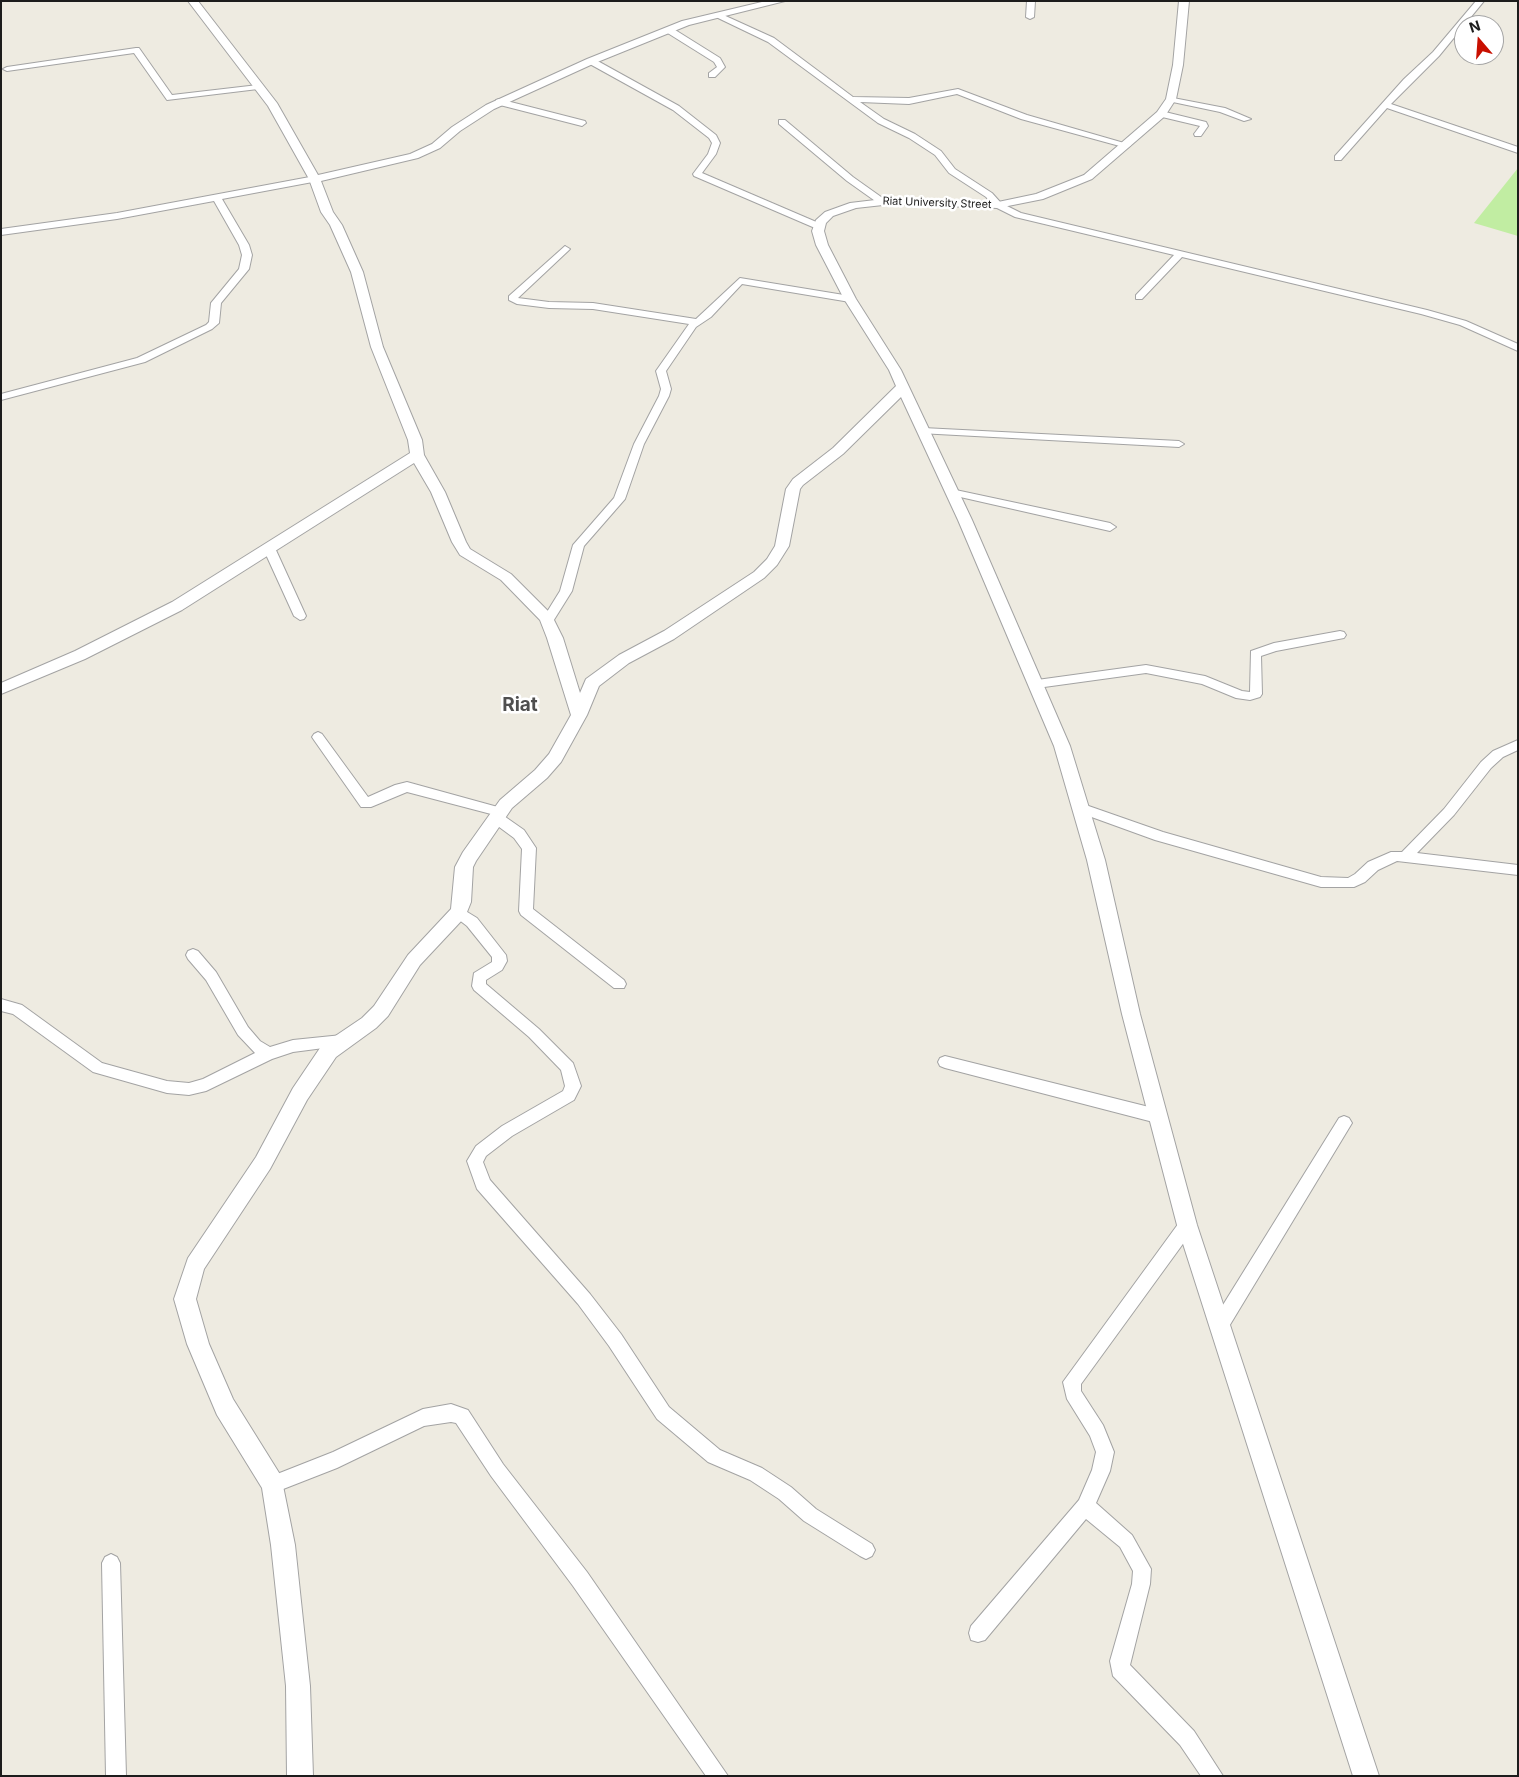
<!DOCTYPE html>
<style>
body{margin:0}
#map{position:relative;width:1519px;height:1777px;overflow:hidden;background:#eeebe1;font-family:Inter,sans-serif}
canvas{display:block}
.frame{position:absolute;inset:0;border:2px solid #1c1c1c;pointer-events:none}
.north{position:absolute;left:1454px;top:15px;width:50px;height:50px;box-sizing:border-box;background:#fff;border:1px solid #a4a4a4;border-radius:50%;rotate:342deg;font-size:14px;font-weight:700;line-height:20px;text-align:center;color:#1c1c1c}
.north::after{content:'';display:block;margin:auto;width:18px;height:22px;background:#c80f00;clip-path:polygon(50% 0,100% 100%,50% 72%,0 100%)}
</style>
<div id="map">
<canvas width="1519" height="1777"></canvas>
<div class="frame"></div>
<div class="north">N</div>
</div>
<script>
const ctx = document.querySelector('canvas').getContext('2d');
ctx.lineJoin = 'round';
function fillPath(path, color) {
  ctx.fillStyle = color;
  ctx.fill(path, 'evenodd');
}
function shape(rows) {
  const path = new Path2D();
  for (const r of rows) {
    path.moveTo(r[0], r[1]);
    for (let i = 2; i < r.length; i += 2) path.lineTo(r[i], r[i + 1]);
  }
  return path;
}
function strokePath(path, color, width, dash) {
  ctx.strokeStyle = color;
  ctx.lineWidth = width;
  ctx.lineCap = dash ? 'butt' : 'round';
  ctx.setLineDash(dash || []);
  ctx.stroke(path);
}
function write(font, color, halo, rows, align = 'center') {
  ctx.font = font + ' Inter,sans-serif';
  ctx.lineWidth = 5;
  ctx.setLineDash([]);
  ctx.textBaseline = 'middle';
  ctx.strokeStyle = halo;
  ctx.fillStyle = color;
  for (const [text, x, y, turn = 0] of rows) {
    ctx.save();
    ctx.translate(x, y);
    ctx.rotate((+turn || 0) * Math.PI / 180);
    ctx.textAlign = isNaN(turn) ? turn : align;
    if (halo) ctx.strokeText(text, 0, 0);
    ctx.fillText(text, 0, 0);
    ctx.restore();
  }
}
fillPath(shape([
 [1518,168,1518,236,1474,223]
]), '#c1eda2');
const minor = shape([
 [1027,1,1035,1,1034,17,1030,19,1026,17,1027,1],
 [1476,1,1484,1,1439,56,1391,104,1518,147,1518,153,1387,108,1341,160,1335,160,1335,156,1404,79,1433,52,1476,1],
 [719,13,774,38,853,97,909,98,958,89,1027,115,1131,145,1127,148,1021,119,957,94,909,104,860,102,884,119,915,134,941,151,955,169,992,193,1001,203,1021,213,1427,310,1466,321,1518,344,1518,351,1460,325,1421,314,1182,257,1142,299,1136,299,1136,295,1174,255,1015,217,995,207,986,197,949,173,935,155,909,138,878,123,768,42,716,17,715,15,719,13],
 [666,28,672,28,720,58,725,67,715,77,709,77,709,73,717,67,714,62,666,32,666,28],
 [136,48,139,48,172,95,258,85,262,87,258,89,167,100,134,53,7,71,3,69,7,67,136,48],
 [588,59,594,59,679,106,716,135,720,143,716,154,702,173,821,224,821,228,815,228,694,176,693,174,708,154,712,143,709,138,673,110,588,63,588,59],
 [1168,97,1225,108,1251,119,1244,121,1220,112,1168,101,1168,97],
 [499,99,585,121,586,123,582,126,496,104,496,100,499,99],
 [1161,111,1206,122,1208,126,1201,136,1195,136,1194,134,1200,126,1158,116,1157,114,1161,111],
 [779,120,785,120,853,177,884,199,884,203,878,203,847,181,779,124,779,120],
 [315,176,319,179,318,181,222,199,249,245,252,255,249,269,221,303,219,323,212,329,145,362,1,400,1,394,137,358,206,325,209,322,211,303,239,269,242,255,239,245,214,201,117,219,1,235,1,229,117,213,315,176],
 [565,246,570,249,568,251,518,298,549,302,593,303,696,319,740,278,850,296,855,299,850,302,742,284,711,317,696,327,666,371,671,389,669,396,644,444,625,499,584,546,572,591,552,623,548,624,542,620,560,591,573,545,614,498,634,444,659,396,661,389,656,371,689,324,593,309,549,308,517,304,509,300,509,296,565,246],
 [923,428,1179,441,1184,444,1179,447,919,433,919,429,923,428],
 [951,489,1110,523,1116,527,1110,531,947,494,947,490,951,489],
 [269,544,275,548,306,616,304,619,300,620,294,616,263,548,269,544],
 [1340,631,1344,632,1346,635,1344,638,1276,651,1261,656,1262,694,1260,697,1250,700,1236,698,1202,684,1146,673,1037,688,1031,684,1037,680,1146,665,1205,676,1242,691,1250,692,1251,651,1274,643,1340,631],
 [318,732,322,734,368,797,395,785,407,782,505,809,507,812,504,816,524,830,536,848,533,909,624,980,626,984,624,988,614,988,521,915,519,911,522,849,514,838,491,821,491,814,407,792,371,807,361,807,314,740,312,737,314,734,318,732],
 [1518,740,1518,750,1503,757,1491,768,1454,815,1417,853,1518,865,1518,875,1397,861,1378,870,1365,882,1354,887,1321,887,1155,840,1075,811,1073,808,1080,803,1163,832,1321,877,1348,878,1355,874,1368,862,1391,852,1402,852,1444,809,1481,762,1493,751,1518,740],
 [459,907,477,918,506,955,507,961,502,970,486,980,486,984,539,1029,573,1063,581,1086,574,1100,512,1136,486,1156,483,1162,490,1180,590,1294,621,1334,669,1407,720,1450,762,1468,791,1487,816,1509,872,1544,875,1550,872,1556,866,1559,860,1556,804,1521,779,1499,750,1480,708,1462,657,1419,609,1346,578,1304,477,1189,467,1161,476,1146,502,1126,563,1091,565,1086,561,1070,529,1037,474,990,472,986,474,973,492,962,492,957,467,926,454,916,452,912,454,908,459,907],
 [193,949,198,951,216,972,248,1027,260,1041,270,1047,293,1040,342,1035,347,1037,349,1041,347,1045,293,1052,272,1059,206,1091,189,1095,167,1093,93,1072,13,1014,1,1011,1,999,22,1005,102,1063,167,1081,189,1083,203,1079,255,1053,238,1035,206,980,188,959,186,955,188,951,193,949],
 [945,1056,1157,1109,1162,1111,1165,1116,1162,1121,1157,1123,945,1068,940,1066,938,1062,940,1058,945,1056],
 [1344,1116,1349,1118,1352,1123,1349,1128,1225,1333,1219,1335,1213,1333,1211,1327,1213,1321,1339,1118,1344,1116],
 [1187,1218,1193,1220,1195,1225,1193,1230,1081,1384,1081,1391,1103,1425,1114,1452,1110,1471,1096,1503,1132,1535,1151,1569,1150,1584,1130,1665,1194,1731,1223,1776,1201,1776,1180,1745,1113,1676,1110,1661,1132,1584,1133,1571,1120,1547,1086,1519,985,1640,978,1642,971,1640,969,1633,971,1626,1079,1500,1092,1470,1096,1452,1090,1436,1067,1399,1063,1382,1181,1220,1187,1218],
 [451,1404,468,1410,503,1464,587,1572,728,1776,706,1776,573,1586,491,1476,456,1423,451,1422,424,1426,337,1468,273,1493,267,1490,264,1484,267,1478,333,1452,423,1409,451,1404],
 [111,1554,117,1557,120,1563,126,1776,106,1776,102,1563,105,1557,111,1554]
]);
const tertiary = shape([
 [188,1,198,1,277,103,318,175,410,154,432,144,452,127,486,105,587,59,682,21,766,1,785,1,689,25,595,63,494,109,460,131,440,148,418,158,321,181,333,212,342,225,363,272,383,347,422,440,424,455,445,492,466,542,470,549,511,574,551,614,563,638,580,693,586,679,619,655,664,631,754,572,767,559,775,546,786,489,793,479,833,448,896,386,889,370,844,299,816,245,812,231,816,220,825,212,850,203,892,198,998,202,1036,194,1084,175,1157,112,1166,99,1173,65,1179,1,1189,1,1183,65,1176,99,1165,116,1092,179,1043,199,998,208,892,204,856,208,833,216,826,223,824,231,828,245,856,299,901,370,972,520,1070,746,1105,860,1140,1014,1197,1225,1379,1776,1353,1776,1177,1225,1122,1014,1087,860,1054,746,958,520,901,397,843,454,803,485,800,489,789,546,777,565,764,578,674,639,629,663,599,686,587,715,561,762,547,778,512,808,476,861,473,867,471,902,465,917,420,965,388,1016,376,1028,336,1057,307,1100,270,1169,204,1269,196,1299,209,1344,233,1399,281,1476,295,1545,310,1686,313,1776,287,1776,286,1686,271,1545,262,1488,217,1415,187,1344,174,1299,188,1258,256,1157,293,1088,322,1045,362,1018,374,1006,408,955,451,909,455,867,463,852,500,800,535,770,549,754,571,715,547,638,540,620,501,580,460,555,452,542,431,492,414,463,182,610,85,659,1,694,1,683,75,651,172,602,410,453,408,440,371,347,351,272,330,225,321,212,309,179,268,106,188,1]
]);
strokePath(minor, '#a3a3a3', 2);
strokePath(tertiary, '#a3a3a3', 2);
fillPath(minor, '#fff');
fillPath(tertiary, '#fff');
write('11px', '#1c1c1c', '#fff', [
 ["Riat University Street",937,203,2]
]);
write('bold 19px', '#4f4f4f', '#fff', [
 ["Riat",520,705]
]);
</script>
